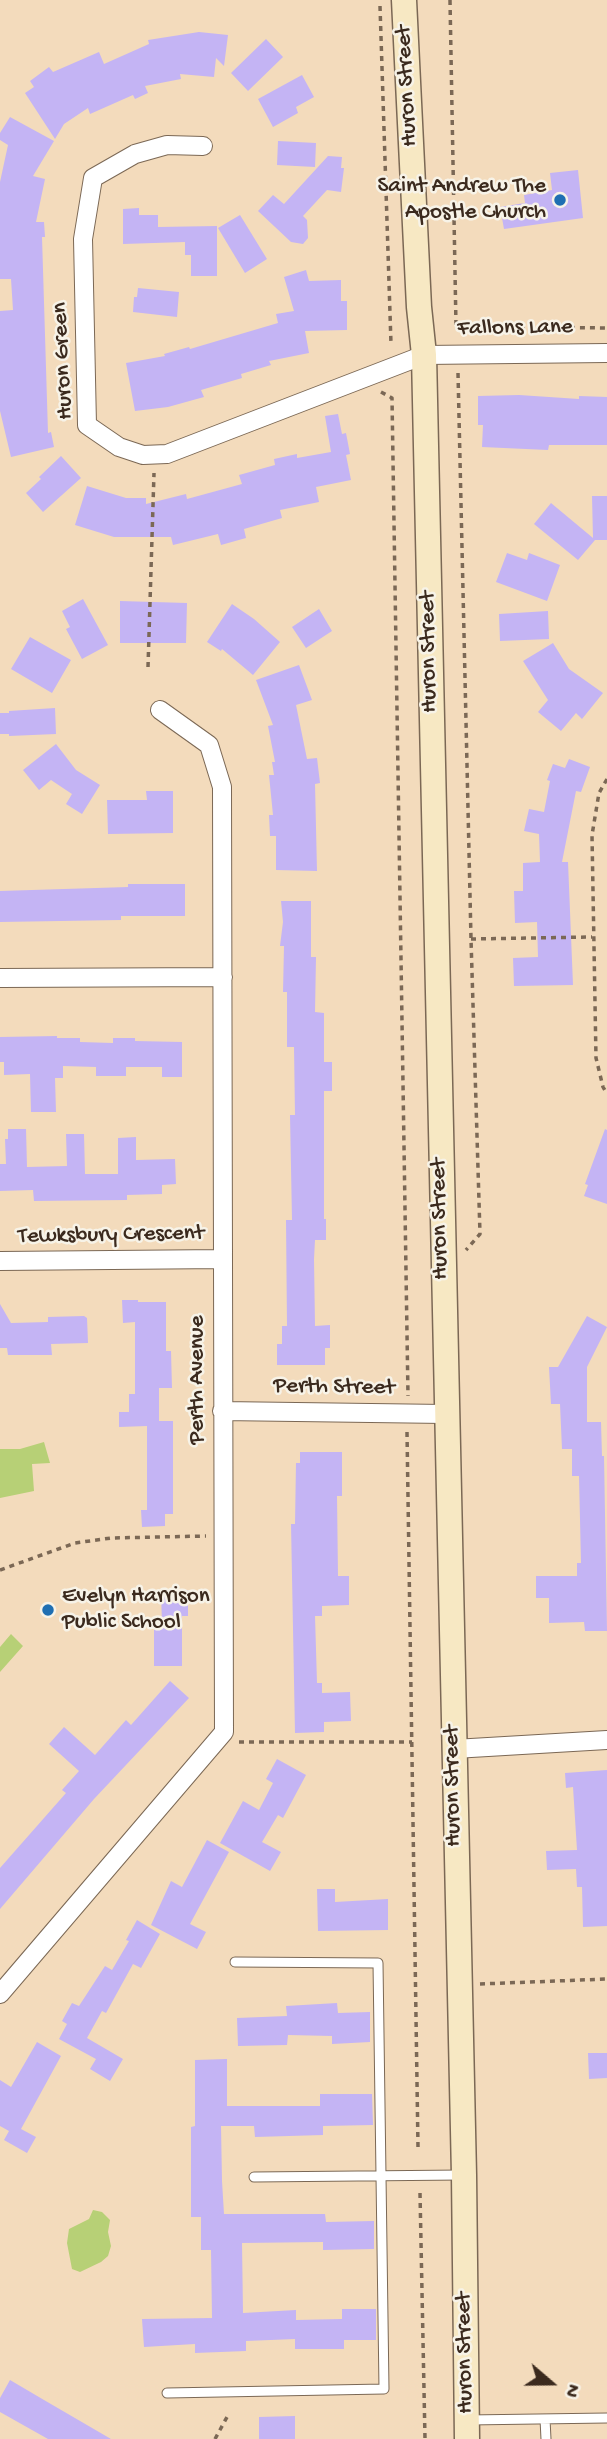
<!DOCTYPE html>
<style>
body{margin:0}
#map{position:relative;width:607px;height:2439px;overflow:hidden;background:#f3dbbc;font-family:"Gochi Hand",sans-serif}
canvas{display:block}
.north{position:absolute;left:516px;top:2348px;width:70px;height:70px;-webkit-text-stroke:5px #f7f3e8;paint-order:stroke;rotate:110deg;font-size:19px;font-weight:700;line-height:28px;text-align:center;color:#3b2a1e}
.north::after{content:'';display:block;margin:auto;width:24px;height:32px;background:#3b2a1e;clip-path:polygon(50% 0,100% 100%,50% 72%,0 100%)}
</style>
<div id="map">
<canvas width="607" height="2439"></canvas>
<div class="north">N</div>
</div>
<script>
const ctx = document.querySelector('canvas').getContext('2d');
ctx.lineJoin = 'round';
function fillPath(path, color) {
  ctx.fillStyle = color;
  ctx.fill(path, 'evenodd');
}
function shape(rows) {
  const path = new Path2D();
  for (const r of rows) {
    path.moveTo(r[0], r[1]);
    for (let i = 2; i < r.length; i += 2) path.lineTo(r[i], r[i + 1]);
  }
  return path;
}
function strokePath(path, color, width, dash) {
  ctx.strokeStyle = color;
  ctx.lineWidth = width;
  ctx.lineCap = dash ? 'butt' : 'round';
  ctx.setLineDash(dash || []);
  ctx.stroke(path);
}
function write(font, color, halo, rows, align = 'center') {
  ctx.font = font + ' "Gochi Hand",sans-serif';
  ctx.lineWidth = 5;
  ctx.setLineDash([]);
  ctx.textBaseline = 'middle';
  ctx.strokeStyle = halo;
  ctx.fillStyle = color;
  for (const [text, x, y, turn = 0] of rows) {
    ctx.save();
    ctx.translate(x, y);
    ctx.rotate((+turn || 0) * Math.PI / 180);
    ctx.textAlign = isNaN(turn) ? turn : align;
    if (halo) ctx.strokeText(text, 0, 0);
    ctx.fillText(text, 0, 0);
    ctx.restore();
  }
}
fillPath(shape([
 [44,1442,50,1463,32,1464,34,1491,0,1498,0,1449,20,1449],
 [11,1634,23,1646,0,1672,0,1647],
 [93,2210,102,2212,110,2220,108,2232,111,2246,108,2256,101,2262,80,2272,72,2269,67,2243,69,2229,89,2219]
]), '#b7d076');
fillPath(shape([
 [199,32,228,35,224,66,216,58,214,77,180,74,181,79,145,86,148,93,135,99,133,95,90,114,88,108,64,124,55,139,25,93,34,87,30,81,49,67,53,72,99,52,104,64,149,44,148,40],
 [266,39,283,57,248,91,231,73],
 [302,75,314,97,296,107,298,113,273,127,258,99],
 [10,117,54,141,33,176,45,179,36,222,44,222,45,237,42,237,48,433,51,432,54,447,11,457,0,411,0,311,13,310,11,279,0,279,0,182,8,145,0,140,0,133],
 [278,141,316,143,315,167,277,165],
 [328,156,342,157,341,168,344,168,341,192,327,190,303,216,307,220,308,238,303,244,291,242,258,211,273,195,284,204],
 [578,170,583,218,504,229,500,207,525,203,524,195,552,190,550,173],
 [139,208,139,215,158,215,158,227,217,226,217,276,191,276,191,255,185,255,185,242,123,244,123,209],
 [240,215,267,259,245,273,218,228],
 [306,270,309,281,341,280,341,301,347,301,347,330,305,331,309,353,269,361,271,365,241,374,242,378,201,390,204,397,168,407,135,411,126,363,165,356,164,354,189,347,190,349,278,323,276,314,294,311,284,277],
 [138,288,179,292,177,317,133,312,134,297,137,297],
 [519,395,579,399,579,396,607,397,607,445,549,445,548,450,482,447,483,425,478,425,478,396],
 [338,414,342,434,346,433,350,454,346,455,351,480,316,487,319,502,280,510,282,518,244,529,246,538,221,545,218,534,173,545,171,537,114,537,75,525,87,486,126,498,146,498,146,504,186,494,187,499,242,484,239,475,275,465,274,459,297,454,297,458,331,452,325,416],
 [61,456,81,478,43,512,26,493,41,479,39,477],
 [592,496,607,496,607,540,595,540,578,560,534,524,551,503,593,538],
 [507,553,527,560,529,553,560,565,547,601,496,582],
 [83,599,108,645,82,659,66,629,70,627,62,611],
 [120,601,187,603,186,643,120,643],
 [232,604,254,619,280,642,253,675,222,649,221,651,207,642],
 [319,609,332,631,306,648,292,627],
 [548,611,549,639,500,641,499,614],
 [30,637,71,660,52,693,11,669],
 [553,643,569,669,603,693,582,719,576,713,561,731,538,712,548,700,523,661],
 [299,665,312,700,296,705,307,759,317,758,320,783,315,784,317,871,276,870,276,836,270,836,269,815,273,815,269,775,274,775,272,762,275,762,268,726,273,725,256,680],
 [55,708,56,734,9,736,9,734,0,734,0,713,9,713,9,711],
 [56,744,76,770,100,785,82,814,66,804,72,794,51,780,39,790,23,770],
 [569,759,590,767,581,792,576,791,562,862,568,862,573,985,514,986,513,958,538,957,537,922,515,923,514,891,523,891,523,863,540,862,539,834,524,831,529,809,544,812,550,781,547,780,553,764,565,768],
 [146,791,173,791,173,833,108,834,107,800,147,800],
 [128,884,185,884,185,916,121,916,121,920,0,922,0,891,128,887],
 [281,901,311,901,311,957,316,957,315,1012,324,1013,324,1062,332,1062,332,1091,324,1091,324,1219,326,1219,326,1240,315,1240,314,1259,315,1326,330,1325,330,1348,325,1348,325,1365,277,1365,277,1344,282,1344,282,1326,287,1326,286,1220,292,1220,290,1115,295,1115,294,1047,287,1047,287,992,283,992,284,946,280,946,283,922],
 [57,1036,57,1038,80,1038,80,1042,113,1043,113,1038,135,1038,135,1041,182,1042,182,1077,162,1077,162,1067,126,1067,126,1076,96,1076,96,1067,63,1066,63,1078,55,1078,56,1112,31,1112,30,1074,4,1075,4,1062,0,1062,0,1037],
 [8,1129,26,1129,27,1167,67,1166,66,1134,84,1134,85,1174,118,1174,118,1138,136,1137,136,1160,175,1159,176,1184,162,1185,162,1194,127,1195,127,1200,34,1201,33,1190,0,1191,0,1164,6,1164,5,1139,8,1139],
 [605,1129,607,1130,607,1204,584,1196,588,1185,585,1184],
 [122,1300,138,1300,138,1302,166,1302,166,1351,171,1351,172,1388,159,1388,159,1421,173,1421,173,1514,165,1514,165,1526,142,1527,141,1510,147,1510,147,1426,119,1427,119,1412,129,1412,129,1394,135,1394,135,1322,123,1323],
 [0,1304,11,1323,48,1322,48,1317,84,1316,87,1318,88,1343,51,1344,52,1355,8,1355,7,1348,0,1348],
 [587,1316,607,1327,587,1367,587,1422,601,1422,602,1456,604,1456,607,1631,585,1631,584,1622,549,1623,549,1598,536,1598,536,1576,577,1576,577,1563,581,1563,579,1476,572,1476,572,1449,562,1449,560,1404,551,1404,549,1367,558,1367],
 [300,1452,342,1452,342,1496,337,1496,338,1576,349,1576,349,1605,322,1606,322,1616,315,1616,317,1683,322,1683,322,1693,350,1692,351,1721,324,1722,324,1732,295,1733,291,1524,295,1524,296,1463,300,1463],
 [188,1590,188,1616,182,1616,182,1666,154,1666,154,1625,162,1625,161,1591],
 [170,1681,189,1698,94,1799,0,1909,0,1868,66,1793,62,1790,79,1771,49,1744,64,1727,95,1755,126,1720,131,1725],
 [277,1759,306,1775,283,1818,278,1815,262,1842,281,1852,270,1871,220,1843,243,1801,259,1810,273,1783,266,1779],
 [607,1770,607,1926,583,1927,582,1887,577,1887,576,1869,547,1870,546,1851,577,1850,573,1787,566,1788,565,1773],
 [207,1840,229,1852,190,1924,206,1932,197,1949,151,1925,171,1881,182,1887],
 [317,1889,335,1889,335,1902,388,1899,388,1930,318,1931],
 [137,1920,160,1934,141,1968,133,1964,106,2013,102,2011,87,2038,123,2059,110,2081,90,2069,96,2059,59,2039,67,2024,62,2021,72,2003,79,2006,105,1966,112,1970,129,1941,126,1940],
 [337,2003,338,2013,370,2012,370,2042,332,2044,332,2036,288,2035,287,2045,238,2046,237,2018,287,2016,286,2006],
 [37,2042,61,2056,21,2129,36,2137,27,2153,4,2140,9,2131,0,2126,0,2080,11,2087],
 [588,2053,607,2053,607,2078,589,2079],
 [227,2059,227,2106,320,2106,320,2094,372,2094,373,2125,323,2126,323,2135,255,2137,254,2126,221,2126,222,2181,224,2214,325,2214,326,2222,374,2221,374,2249,323,2250,323,2242,242,2243,243,2313,296,2310,296,2320,342,2319,342,2309,376,2309,376,2340,344,2340,344,2349,295,2349,295,2339,246,2341,246,2351,195,2353,195,2344,144,2347,142,2319,212,2318,211,2250,201,2250,201,2217,191,2217,191,2127,195,2126,195,2060],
 [10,2380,44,2400,111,2439,48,2439,0,2412,0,2398],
 [295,2416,295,2439,259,2439,259,2417]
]), '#c4b4f4');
const lane = shape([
 [254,2177,462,2175],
 [167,2393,384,2389,378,1963,235,1962],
 [545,2419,546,2439],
 [468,2420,607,2418]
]);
const street = shape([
 [203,146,167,145,135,154,93,178,83,239,87,425,119,447,143,455,167,454,424,355,607,353],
 [0,978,223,977],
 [0,1261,223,1259],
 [222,1411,445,1414],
 [454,1749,607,1740],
 [0,1994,224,1732,222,787,209,745,160,710]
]);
const secondary = shape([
 [404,0,419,307,424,355,464,2175,467,2439]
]);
strokePath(lane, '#7b6855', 11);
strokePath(street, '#7b6855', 20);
strokePath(secondary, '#7b6855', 27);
strokePath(shape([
 [450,0,456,326,607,328],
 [380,6,391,344],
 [458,373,471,939,480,1234,466,1250],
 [381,392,392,398,408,1396],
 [148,667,154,473],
 [607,779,599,793,592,835,596,1058,603,1087,607,1094],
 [471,939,592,937],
 [407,1432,418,2147],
 [0,1570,75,1543,111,1538,206,1536],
 [239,1742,412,1742],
 [480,1984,607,1979],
 [420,2193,425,2439],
 [215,2439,227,2417]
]), '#7b6855', 3.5, [5, 5]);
strokePath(lane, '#fff', 9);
strokePath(street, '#fff', 18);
strokePath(secondary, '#f7e8c3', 24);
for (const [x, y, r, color] of [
 [560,200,7,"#1f6fb2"],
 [48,1610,7,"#1f6fb2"]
]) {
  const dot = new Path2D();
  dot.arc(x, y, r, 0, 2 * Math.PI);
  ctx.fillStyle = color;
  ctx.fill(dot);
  strokePath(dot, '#f7f3e8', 2.5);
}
write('23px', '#3b2a1e', '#f7f3e8', [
 ["Huron Street",408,86,-93],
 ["Fallons Lane",515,329,-1],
 ["Huron Green",64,361,-93],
 ["Huron Street",430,652,-91],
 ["Huron Street",441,1219,-91],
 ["Tewksbury Crescent",111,1236,-1],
 ["Perth Avenue",198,1380,-90],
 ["Perth Street",334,1388,1],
 ["Huron Street",454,1786,-91],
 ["Huron Street",466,2353,-91]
]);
write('23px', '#3b2a1e', '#f7f3e8', [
 ["Saint Andrew The",546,187],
 ["Apostle Church",546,213],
 ["Evelyn Harrison",62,1597,"left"],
 ["Public School",62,1623,"left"]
], 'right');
</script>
